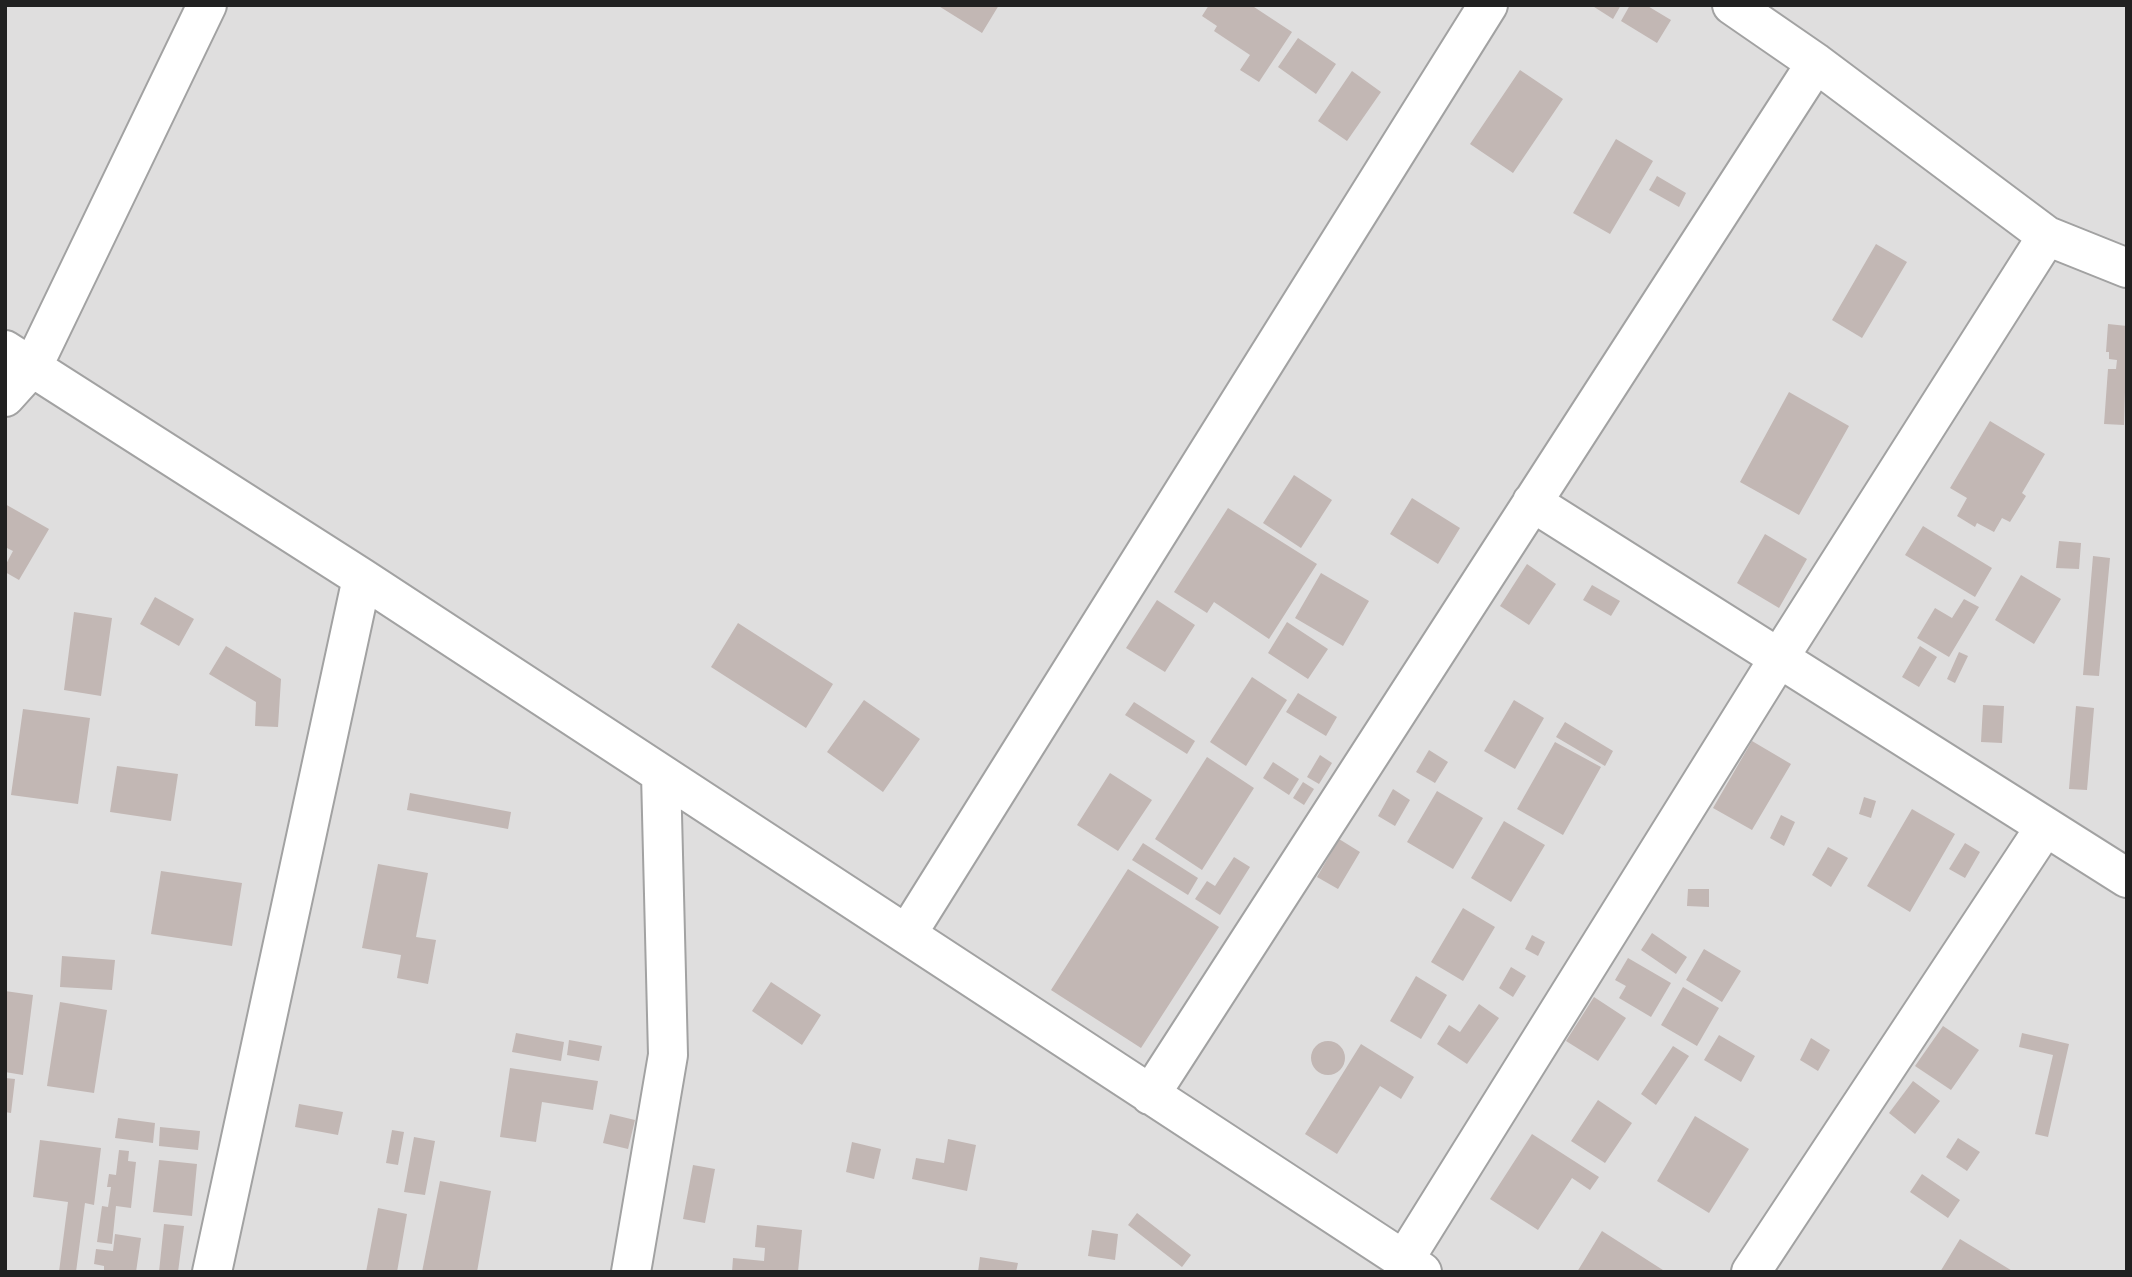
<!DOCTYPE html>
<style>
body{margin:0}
#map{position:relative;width:2132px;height:1277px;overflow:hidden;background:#f1ece8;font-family:"Work Sans",sans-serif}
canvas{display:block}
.frame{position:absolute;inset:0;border:7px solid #212121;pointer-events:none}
</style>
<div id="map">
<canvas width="2132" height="1277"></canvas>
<div class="frame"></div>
</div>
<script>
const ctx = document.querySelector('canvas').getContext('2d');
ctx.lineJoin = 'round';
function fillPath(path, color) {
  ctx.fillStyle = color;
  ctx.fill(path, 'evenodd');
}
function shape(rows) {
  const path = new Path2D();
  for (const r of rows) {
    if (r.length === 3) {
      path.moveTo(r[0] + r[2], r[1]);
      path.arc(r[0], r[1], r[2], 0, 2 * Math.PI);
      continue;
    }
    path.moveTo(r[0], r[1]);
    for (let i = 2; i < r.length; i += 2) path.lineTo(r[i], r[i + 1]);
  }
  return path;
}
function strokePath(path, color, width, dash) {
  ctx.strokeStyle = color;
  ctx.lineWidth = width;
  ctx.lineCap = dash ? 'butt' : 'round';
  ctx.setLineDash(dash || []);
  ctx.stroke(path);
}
fillPath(shape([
 [5,5,2127,5,2127,1272,5,1272]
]), '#dfdede');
fillPath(shape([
 [937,5,999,5,982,33],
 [1209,5,1251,5,1292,32,1259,82,1240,70,1250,55,1214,31,1217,26,1202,16],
 [1591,5,1621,5,1613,19],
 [1630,5,1646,5,1671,20,1657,43,1621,21],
 [1298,38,1336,64,1316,94,1278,67],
 [1520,70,1563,99,1513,173,1470,144],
 [1352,71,1381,92,1347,141,1318,121],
 [1616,139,1653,161,1610,234,1573,213],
 [1657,176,1686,193,1679,207,1649,190],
 [1876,244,1907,262,1862,338,1832,320],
 [2108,324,2127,326,2124,425,2104,424,2108,369,2116,369,2117,360,2109,359,2109,352,2106,352],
 [1789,392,1849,426,1799,515,1740,482],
 [1990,421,2045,454,2022,493,2026,496,2010,522,2002,518,1994,532,1977,523,1975,527,1957,516,1967,498,1950,488],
 [1294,475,1332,500,1301,548,1263,523],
 [1412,498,1460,528,1438,564,1390,534],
 [5,504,49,529,19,580,5,572,5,566,13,551,5,547],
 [1228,508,1317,564,1269,639,1214,602,1207,613,1174,592],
 [1923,526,1992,568,1975,597,1905,555],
 [1765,534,1807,559,1779,608,1737,583],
 [2059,541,2081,543,2079,569,2056,568],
 [2093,556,2110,558,2099,676,2083,675],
 [1527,564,1556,584,1529,625,1500,606],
 [1321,573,1369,601,1343,646,1295,618],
 [2021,575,2061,599,2034,644,1995,620],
 [1592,585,1620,601,1611,616,1583,600],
 [155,597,194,619,179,646,140,624],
 [1964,599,1979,607,1949,657,1917,638,1935,608,1952,618],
 [1157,600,1195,625,1165,672,1126,648],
 [74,612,112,618,101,696,64,690],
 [1287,622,1328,649,1308,679,1268,653],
 [738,623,833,684,806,728,711,667],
 [226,646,281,679,278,727,255,726,256,702,209,674],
 [1920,646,1937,657,1919,687,1902,677],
 [1959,652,1968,656,1955,683,1947,679],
 [1252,677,1287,700,1246,766,1210,742],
 [1298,693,1337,717,1326,736,1286,712],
 [864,700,920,739,883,792,827,752],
 [1514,700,1544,718,1515,769,1484,751],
 [1134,702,1195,741,1187,754,1125,715],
 [1983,705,2004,706,2002,743,1981,742],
 [2076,706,2094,708,2087,790,2069,789],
 [23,709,90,718,78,804,11,795],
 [1565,722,1613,751,1605,766,1556,737],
 [1752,741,1791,764,1752,830,1713,808],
 [1555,742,1601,767,1563,835,1517,809],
 [1429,750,1448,762,1435,783,1416,772],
 [1320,755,1332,763,1319,784,1307,777],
 [1207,757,1254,788,1202,870,1155,839],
 [1273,762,1299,779,1289,795,1263,778],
 [117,766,178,774,171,821,110,812],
 [1110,773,1152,800,1118,851,1077,825],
 [1303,782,1314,789,1304,805,1293,798],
 [1393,789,1410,800,1395,826,1378,816],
 [1437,791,1483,818,1453,869,1407,842],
 [410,793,511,812,508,829,407,810],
 [1864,797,1876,801,1871,818,1859,814],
 [1912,809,1955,834,1910,912,1867,886],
 [1781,815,1795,822,1784,846,1770,838],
 [1504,821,1545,845,1511,902,1471,878],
 [1339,839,1360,852,1338,889,1317,877],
 [1143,843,1198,878,1188,895,1132,860],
 [1965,843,1980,852,1965,878,1949,869],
 [1828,847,1848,858,1831,887,1812,875],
 [1234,857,1250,867,1220,915,1195,899,1207,881,1215,886],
 [378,864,428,873,416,937,436,940,428,984,397,978,401,955,362,948],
 [1128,869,1219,927,1141,1048,1051,990],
 [161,871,242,883,232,946,151,934],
 [1688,889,1709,889,1709,907,1687,906],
 [1463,908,1495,927,1463,981,1431,962],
 [1652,933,1687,957,1676,974,1641,950],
 [1532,935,1545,942,1538,956,1525,949],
 [1704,949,1741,971,1722,1002,1686,980],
 [62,956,115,960,112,990,60,987],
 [1628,958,1671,983,1651,1017,1619,998,1626,986,1615,980],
 [1511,967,1526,976,1513,997,1499,988],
 [1416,976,1447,995,1421,1039,1390,1021],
 [771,982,821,1015,802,1045,752,1011],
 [1683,987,1719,1008,1697,1046,1661,1025],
 [5,991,33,995,23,1075,5,1072],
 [1594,997,1626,1018,1598,1061,1566,1041],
 [60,1002,107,1010,94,1093,47,1086],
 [1479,1004,1499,1018,1467,1064,1437,1044,1449,1025,1460,1032],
 [1943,1026,1979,1050,1951,1090,1915,1066],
 [516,1033,564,1042,561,1061,512,1052],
 [2022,1033,2069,1044,2048,1137,2035,1134,2053,1055,2019,1047],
 [1719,1035,1755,1056,1741,1082,1704,1060],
 [1811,1038,1830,1050,1818,1071,1800,1060],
 [569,1040,602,1046,599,1061,567,1055],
 [1328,1058,17],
 [1361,1044,1414,1077,1401,1099,1380,1086,1337,1154,1305,1134],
 [1673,1046,1689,1056,1656,1105,1641,1094],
 [510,1068,598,1081,593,1110,542,1102,536,1142,500,1137],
 [5,1078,15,1079,11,1113,5,1112],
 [1913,1081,1940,1101,1915,1134,1889,1113],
 [1598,1100,1632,1123,1605,1163,1571,1141],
 [299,1104,343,1112,338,1135,295,1127],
 [610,1114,635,1120,628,1149,603,1143],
 [1695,1116,1749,1149,1709,1213,1657,1181],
 [118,1118,155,1123,153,1143,115,1138],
 [160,1127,200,1131,198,1150,159,1146],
 [392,1130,404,1132,398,1165,386,1163],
 [1532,1134,1599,1177,1590,1190,1572,1178,1538,1230,1490,1199],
 [414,1137,435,1141,425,1195,404,1192],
 [1958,1138,1980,1152,1967,1171,1946,1157],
 [948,1139,976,1145,967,1191,912,1179,916,1158,944,1163],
 [40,1140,101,1148,94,1205,85,1203,76,1272,59,1272,68,1202,33,1197],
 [852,1142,881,1149,874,1179,846,1172],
 [119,1150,129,1151,128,1161,136,1162,131,1208,116,1206,112,1244,97,1242,102,1206,108,1207,111,1187,107,1187,109,1174,116,1175],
 [159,1160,197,1164,192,1216,153,1212],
 [693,1165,715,1169,705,1223,683,1219],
 [1922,1174,1960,1200,1948,1218,1910,1192],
 [440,1181,491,1191,477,1272,422,1272],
 [378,1208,407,1214,397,1272,366,1272],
 [1137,1213,1191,1255,1182,1267,1128,1225],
 [164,1224,184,1226,178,1272,159,1272],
 [757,1225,802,1230,798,1272,732,1272,733,1258,764,1261,765,1248,755,1247],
 [1092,1230,1118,1234,1115,1260,1088,1256],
 [1602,1231,1666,1272,1577,1272],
 [115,1234,141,1238,136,1272,104,1272,104,1266,94,1264,96,1249,113,1251],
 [1960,1239,2014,1272,1940,1272],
 [980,1257,1018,1263,1016,1272,978,1272]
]), '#c2b7b4');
const minor = shape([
 [1732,5,1816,63,2047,236,2127,268],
 [5,350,362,578,1422,1272],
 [5,397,33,366,207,5],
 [1532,502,2127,878],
 [907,934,1488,5],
 [1150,1095,1816,63],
 [1404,1260,1779,658,2047,236],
 [212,1272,362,578],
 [631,1272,668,1055,661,774],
 [1751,1272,2045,827]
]);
strokePath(minor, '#a2a2a2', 42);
strokePath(minor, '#fff', 38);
</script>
